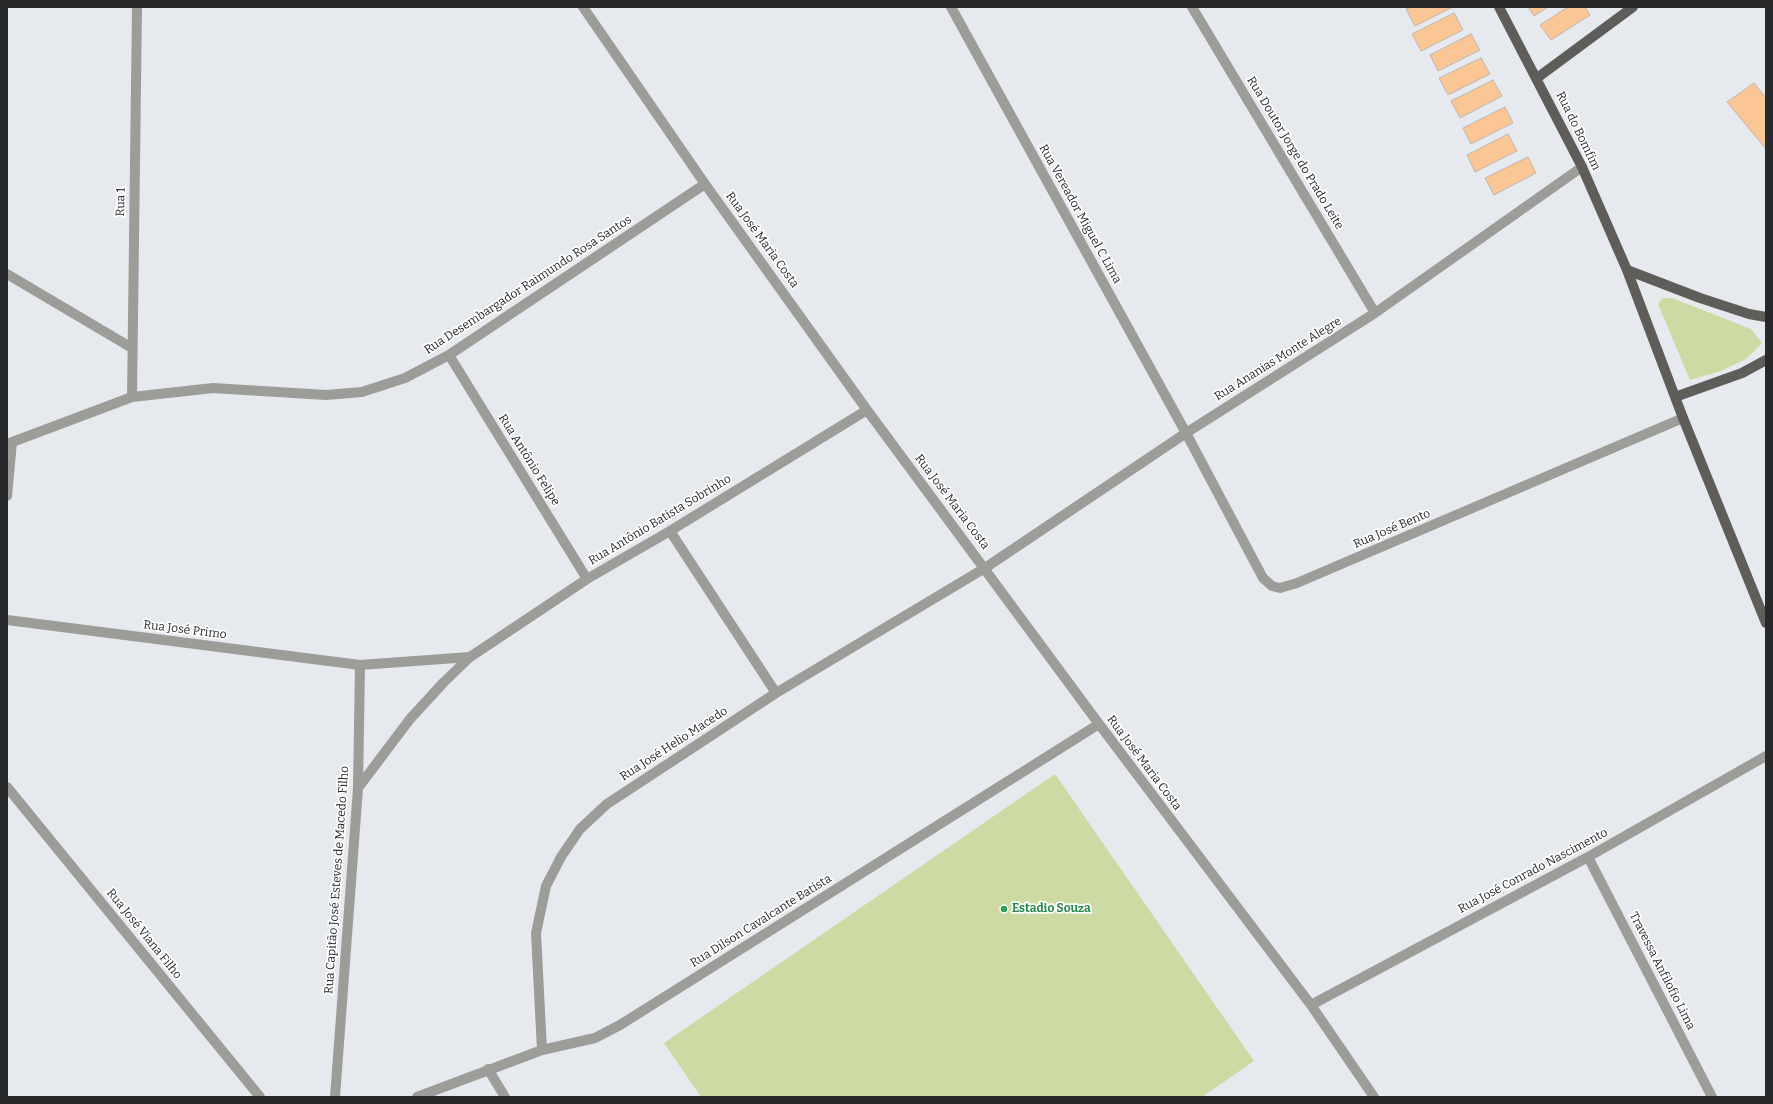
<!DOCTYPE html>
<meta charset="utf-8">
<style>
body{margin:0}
#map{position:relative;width:1773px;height:1104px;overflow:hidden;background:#e6e9ee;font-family:Bitter,serif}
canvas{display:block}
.frame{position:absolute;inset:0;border:8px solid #28292b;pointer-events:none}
</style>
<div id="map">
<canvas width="1773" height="1104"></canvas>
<div class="frame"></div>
</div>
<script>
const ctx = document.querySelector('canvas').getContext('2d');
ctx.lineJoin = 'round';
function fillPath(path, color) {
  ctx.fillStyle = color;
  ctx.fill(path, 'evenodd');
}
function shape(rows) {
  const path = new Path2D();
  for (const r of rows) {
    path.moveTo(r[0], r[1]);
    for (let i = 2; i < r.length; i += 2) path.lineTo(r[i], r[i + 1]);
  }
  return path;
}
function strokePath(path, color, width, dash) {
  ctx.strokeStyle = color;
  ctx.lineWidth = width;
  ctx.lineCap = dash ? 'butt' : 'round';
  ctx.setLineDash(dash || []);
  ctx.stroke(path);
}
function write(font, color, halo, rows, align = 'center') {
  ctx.font = font + ' Bitter,serif';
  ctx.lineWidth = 3.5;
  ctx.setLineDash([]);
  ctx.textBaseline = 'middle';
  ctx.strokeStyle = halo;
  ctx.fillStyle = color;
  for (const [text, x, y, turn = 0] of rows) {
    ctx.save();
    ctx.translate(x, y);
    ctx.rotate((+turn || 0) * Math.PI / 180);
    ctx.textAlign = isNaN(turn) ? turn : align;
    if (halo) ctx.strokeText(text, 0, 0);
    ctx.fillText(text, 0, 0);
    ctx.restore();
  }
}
fillPath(shape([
 [1662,298,1672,298,1751,329,1762,343,1746,359,1721,371,1690,380,1658,304],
 [1055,774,1254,1061,1202,1097,701,1097,664,1043]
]), '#cedaa4');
const building = shape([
 [1411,7,1453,7,1415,26,1406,9,1411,7],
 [1528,7,1548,7,1534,16,1528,7],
 [1568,7,1585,7,1590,15,1551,40,1540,25,1568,7],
 [1454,13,1463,30,1421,51,1412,34,1454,13],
 [1471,34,1480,50,1438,71,1430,55,1471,34],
 [1481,58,1490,74,1448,95,1439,78,1481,58],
 [1493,80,1502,96,1460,118,1451,101,1493,80],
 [1754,83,1766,98,1766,149,1727,102,1754,83],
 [1505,107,1513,123,1471,144,1463,128,1505,107],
 [1508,134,1517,151,1475,172,1467,155,1508,134],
 [1528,157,1536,173,1494,195,1485,178,1528,157]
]);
fillPath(building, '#fac696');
strokePath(building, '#bbb6b2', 1);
strokePath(shape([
 [583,7,705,184,867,410,1099,724,1311,1005,1374,1097],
 [951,7,1186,433,1263,578,1272,586,1280,588,1297,583,1683,418],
 [1192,7,1375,313],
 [7,274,132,348],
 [449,355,587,579],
 [132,397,137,7],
 [7,444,132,397,213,388,326,395,362,392,405,378,449,355,705,184],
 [7,496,12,442],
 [670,531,776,693],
 [7,620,360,665,470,657],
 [7,787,260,1097],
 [358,788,410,719,444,682,470,657,587,579,670,531,867,410],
 [1588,857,1712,1097],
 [1311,1005,1588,857,1766,756],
 [542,1050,536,933,546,886,561,857,580,829,607,804,776,693,985,568,1186,433,1375,313,1582,167],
 [488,1069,505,1097],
 [335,1097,358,788,360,665],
 [417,1097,542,1050,595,1038,620,1025,1099,724]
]), '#9c9c99', 10);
strokePath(shape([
 [1499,7,1582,167,1627,270,1683,418,1766,623],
 [1537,78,1633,7],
 [1627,270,1700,298,1749,314,1766,317],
 [1675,397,1742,373,1766,360]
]), '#5e5d59', 10);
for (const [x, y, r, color] of [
 [1004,909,4,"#2e9e5b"]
]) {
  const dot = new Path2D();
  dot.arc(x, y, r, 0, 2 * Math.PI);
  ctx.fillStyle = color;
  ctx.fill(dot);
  strokePath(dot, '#fff', 1.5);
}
write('12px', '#28292b', '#fff', [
 ["Rua do Bomfim",1578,131,64],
 ["Rua Doutor Jorge do Prado Leite",1295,153,59],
 ["Rua 1",121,202,-89],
 ["Rua Vereador Miguel C Lima",1080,214,61],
 ["Rua José Maria Costa",762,240,54],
 ["Rua Desembargador Raimundo Rosa Santos",528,285,-33],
 ["Rua Ananias Monte Alegre",1278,359,-32],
 ["Rua Antônio Felipe",529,460,58],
 ["Rua José Maria Costa",952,502,53],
 ["Rua Antônio Batista Sobrinho",660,520,-31],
 ["Rua José Bento",1392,529,-23],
 ["Rua José Primo",185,630,7],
 ["Rua José Helio Macedo",674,744,-33],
 ["Rua José Maria Costa",1144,763,53],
 ["Rua José Conrado Nascimento",1533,871,-28],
 ["Rua Capitão José Esteves de Macedo Filho",337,880,-86],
 ["Rua Dilson Cavalcante Batista",761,921,-32],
 ["Rua José Viana Filho",144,934,51],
 ["Travessa Anfilofio Lima",1662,971,63]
]);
write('bold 12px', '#27864d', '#fff', [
 ["Estadio Souza",1012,909]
], 'left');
</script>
